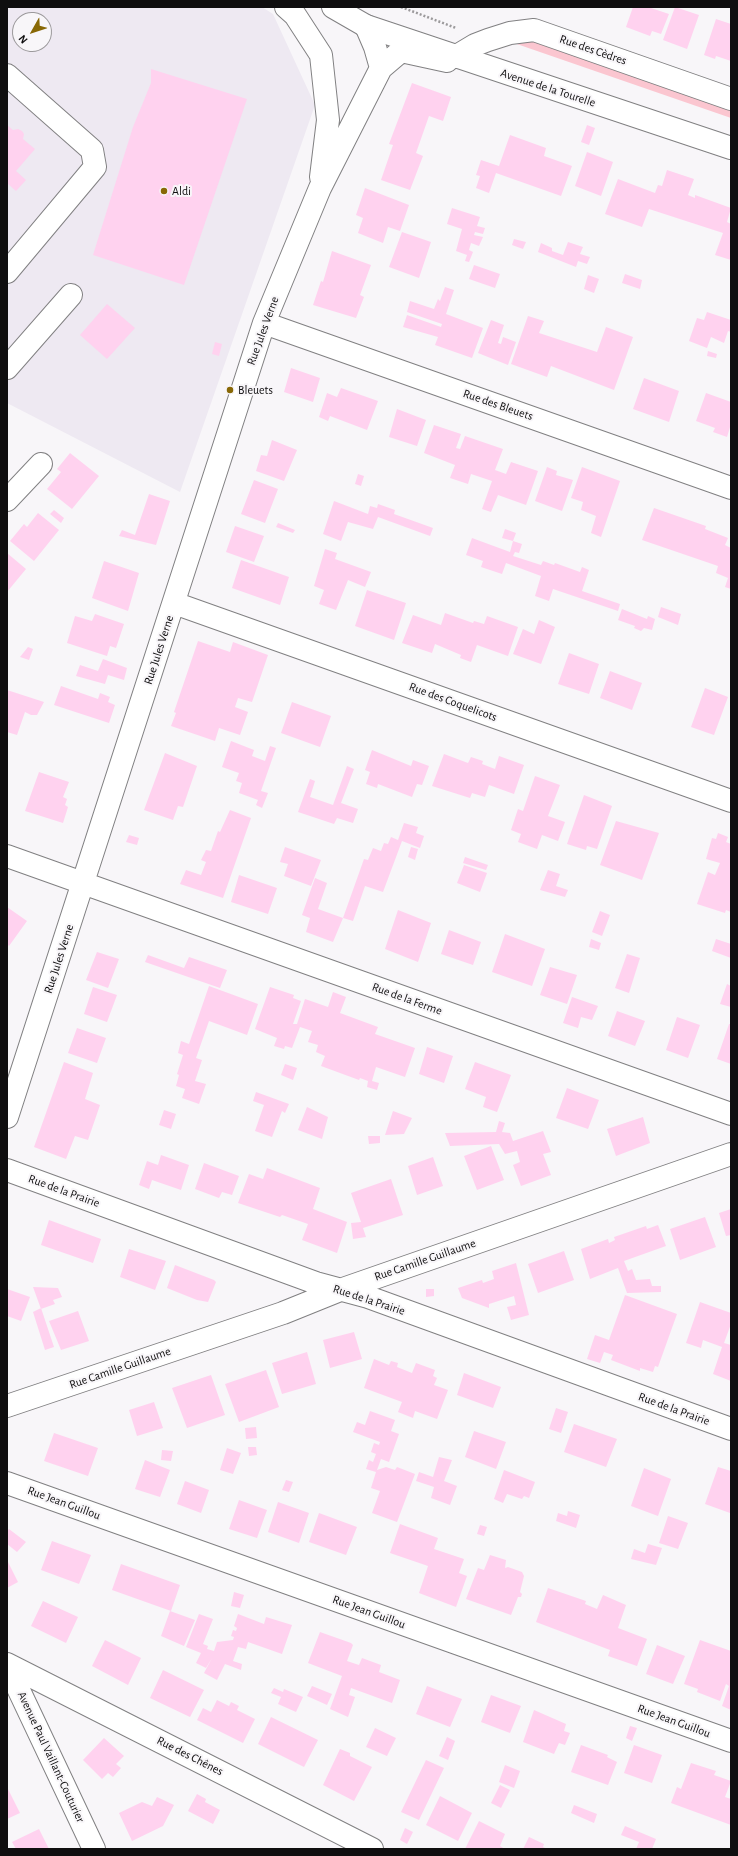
<!DOCTYPE html>
<meta charset="utf-8">
<style>
body{margin:0}
#map{position:relative;width:738px;height:1856px;overflow:hidden;background:#f8f6f9;font-family:"Alegreya Sans",sans-serif}
canvas{display:block}
.frame{position:absolute;inset:0;border:8px solid #0f0e0f;pointer-events:none}
.north{position:absolute;left:12px;top:12px;width:40px;height:40px;box-sizing:border-box;background:#f8f6f9;border:1px solid #9b999b;border-radius:50%;rotate:231deg;font-size:11px;font-weight:700;line-height:16px;text-align:center;color:#0f0e0f}
.north::after{content:'';display:block;margin:auto;width:14px;height:18px;background:#886805;clip-path:polygon(50% 0,100% 100%,50% 72%,0 100%)}
</style>
<div id="map">
<canvas width="738" height="1856"></canvas>
<div class="frame"></div>
<div class="north">N</div>
</div>
<script>
const ctx = document.querySelector('canvas').getContext('2d');
ctx.lineJoin = 'round';
function fillPath(path, color) {
  ctx.fillStyle = color;
  ctx.fill(path, 'evenodd');
}
function shape(rows) {
  const path = new Path2D();
  for (const r of rows) {
    path.moveTo(r[0], r[1]);
    for (let i = 2; i < r.length; i += 2) path.lineTo(r[i], r[i + 1]);
  }
  return path;
}
function strokePath(path, color, width, dash) {
  ctx.strokeStyle = color;
  ctx.lineWidth = width;
  ctx.lineCap = dash ? 'butt' : 'round';
  ctx.setLineDash(dash || []);
  ctx.stroke(path);
}
function write(font, color, halo, rows, align = 'center') {
  ctx.font = font + ' "Alegreya Sans",sans-serif';
  ctx.lineWidth = 4;
  ctx.setLineDash([]);
  ctx.textBaseline = 'middle';
  ctx.strokeStyle = halo;
  ctx.fillStyle = color;
  for (const [text, x, y, turn = 0] of rows) {
    ctx.save();
    ctx.translate(x, y);
    ctx.rotate((+turn || 0) * Math.PI / 180);
    ctx.textAlign = isNaN(turn) ? turn : align;
    if (halo) ctx.strokeText(text, 0, 0);
    ctx.fillText(text, 0, 0);
    ctx.restore();
  }
}
fillPath(shape([
 [7,7,262,7,273,14,315,105,180,492,7,403],
 [20,20,44,20,44,44,20,44]
]), '#eee9f2');
fillPath(shape([
 [529,40,731,107,731,118,511,42]
]), '#fbc6d0');
fillPath(shape([
 [633,7,648,7,669,14,661,34,652,31,650,36,626,27],
 [675,7,699,15,687,49,663,40],
 [716,19,731,24,731,61,716,56,715,59,704,55],
 [151,69,247,99,184,285,93,255,133,127,151,83],
 [412,83,451,97,443,121,429,116,416,153,423,156,410,190,381,180,393,145,389,144],
 [7,125,13,130,18,129,22,131,24,134,23,139,35,149,16,171,26,180,16,191,7,183],
 [587,125,595,128,589,145,581,142],
 [510,135,546,148,544,156,572,166,561,196,496,173,489,193,476,188,480,176,476,175,481,160,499,166],
 [587,152,613,162,601,196,575,186],
 [667,170,694,179,688,195,695,198,695,195,731,208,727,222,731,224,731,260,715,255,723,233,649,209,642,227,605,214,618,179,655,193,658,185,662,186],
 [365,188,409,205,400,231,388,227,383,243,358,233,363,218,356,215],
 [452,208,480,217,477,226,485,228,483,234,475,232,474,235,483,237,479,246,471,243,469,250,473,252,469,262,465,261,467,255,456,251,462,229,447,224],
 [402,232,431,242,419,278,389,267],
 [514,239,526,242,523,249,512,245],
 [568,242,583,247,580,254,590,257,587,264,578,261,576,267,538,252,541,243,552,248,552,251,563,255],
 [332,251,371,265,360,295,364,297,356,318,313,305,321,281,323,282],
 [474,265,500,274,495,288,469,279],
 [625,274,642,280,640,289,622,283],
 [588,275,599,279,594,293,584,289],
 [445,287,454,290,446,314,483,328,472,358,435,345,438,337,403,327,407,315,441,327,442,324,407,312,410,301,434,309,438,299,440,301],
 [107,304,135,328,107,359,80,335],
 [707,312,731,320,731,332,728,331,724,343,711,337,707,348,689,341,697,318,704,320],
 [528,316,544,321,539,333,597,352,606,327,633,337,614,390,551,366,547,377,511,364],
 [491,320,504,325,498,343,501,344,503,337,516,342,508,365,478,353],
 [215,342,222,344,219,356,212,354],
 [708,351,717,354,716,358,707,356],
 [291,368,320,378,313,402,284,392],
 [644,378,679,391,669,422,633,409],
 [341,388,378,401,367,430,330,416,328,421,319,417,327,393,337,397],
 [706,393,731,402,731,424,727,437,713,432,715,428,696,421],
 [397,409,426,420,417,446,389,437],
 [434,425,461,434,456,448,460,449,465,436,503,449,495,470,506,474,511,462,538,471,526,505,498,495,491,512,482,509,492,481,471,474,468,484,450,478,455,465,424,453],
 [272,440,297,450,284,481,256,471,261,455,267,456],
 [70,453,99,476,72,509,47,489,61,472,57,469],
 [547,467,557,471,556,475,573,480,562,511,535,501],
 [582,467,620,481,601,537,591,533,596,516,581,510,583,502,571,498],
 [358,474,364,476,361,486,355,484],
 [254,480,278,489,265,523,241,514],
 [149,494,170,501,156,545,119,536,122,530,135,535],
 [334,501,368,514,370,506,377,508,378,504,395,510,394,514,433,528,430,536,378,517,373,529,348,522,341,541,323,534],
 [654,508,706,526,705,529,728,538,725,545,731,548,731,589,725,587,728,578,716,573,718,566,642,540],
 [54,510,64,518,61,523,50,514],
 [38,513,59,530,34,561,10,541,24,524,27,527],
 [278,523,295,530,293,533,276,527],
 [235,526,264,536,254,562,226,552],
 [505,529,516,533,513,541,502,538],
 [472,538,510,552,513,541,522,544,519,553,515,552,513,556,541,565,543,561,554,565,555,563,580,572,582,567,589,570,582,591,620,604,618,611,553,589,549,601,535,596,541,576,506,563,502,574,481,567,483,561,466,555],
 [325,549,337,553,335,559,371,572,365,587,348,580,336,610,319,604,324,590,314,586],
 [7,553,26,569,7,592],
 [241,560,289,577,280,605,232,588],
 [104,561,139,573,128,611,92,598],
 [367,590,406,603,394,640,355,626],
 [661,607,681,614,678,625,658,617],
 [622,609,647,619,648,616,655,619,652,630,644,628,641,631,634,628,635,626,618,620],
 [445,613,473,623,474,621,484,624,487,616,518,627,508,656,477,645,471,662,460,658,461,655,435,644,432,653,402,643,413,615,441,625],
 [95,614,124,624,116,648,110,646,107,656,67,643,75,616,92,621],
 [539,620,555,627,541,664,513,654,523,629,534,634],
 [198,641,230,652,233,642,268,655,252,702,238,698,235,707,248,712,240,735,219,728,215,741,171,726,176,713,174,712],
 [28,647,33,649,29,660,20,657],
 [569,653,599,664,589,694,558,684],
 [103,659,127,668,124,680,108,675,105,684,76,676,80,665,98,671],
 [610,671,642,683,632,710,600,698],
 [61,686,98,699,100,693,110,697,108,702,115,705,109,723,54,705],
 [705,688,728,697,714,735,691,727],
 [7,690,44,702,37,715,31,715,25,712,17,735,7,732],
 [292,702,331,716,320,747,281,733],
 [231,741,254,750,252,756,265,761,270,746,276,748,261,791,268,793,262,808,256,805,258,800,239,793,242,783,236,781,239,773,222,767],
 [372,750,411,766,413,760,429,766,422,785,417,784,412,797,378,784,377,788,366,784,370,772,365,770],
 [165,753,197,766,183,807,178,806,173,820,144,810],
 [444,754,468,763,471,757,483,761,482,764,495,769,499,756,524,765,514,794,489,785,485,797,472,793,470,798,432,786],
 [347,766,354,769,341,803,358,809,353,823,337,818,334,824,298,812,310,779,315,781,310,797,333,805],
 [39,772,69,782,63,797,67,799,65,805,68,807,63,823,25,811],
 [535,776,560,785,548,816,565,822,558,841,542,835,537,849,518,842,521,834,511,830,518,809,523,811],
 [584,795,612,806,597,849,587,846,586,850,567,844],
 [230,810,251,818,223,898,180,884,186,870,201,875,206,862,201,860,206,850,211,851,218,831,220,832],
 [616,821,659,833,642,880,600,865],
 [404,823,418,827,416,833,424,836,420,848,402,841,383,892,365,886,353,921,343,918,364,859,368,860,373,848,381,851,384,843,388,844,391,837,398,840],
 [718,833,728,837,726,842,731,844,731,912,726,910,725,913,697,904,708,872,715,875,720,863,706,859,712,838,716,839],
 [129,835,139,838,137,845,126,842],
 [285,847,321,860,311,886,284,876,288,864,280,862],
 [411,847,418,849,415,860,408,857],
 [465,857,488,865,486,870,463,863],
 [464,865,487,873,480,892,457,883],
 [548,870,560,874,556,886,568,890,565,897,540,890],
 [239,875,277,888,268,914,231,902],
 [315,878,327,883,318,909,343,918,333,942,306,932,310,918,302,915],
 [7,907,27,921,9,946,7,944],
 [398,910,431,923,418,962,385,949],
 [600,911,610,915,602,936,592,932],
 [449,930,481,942,473,965,441,954],
 [505,934,545,949,532,986,492,972],
 [591,939,601,943,599,950,589,947],
 [716,939,731,944,731,958,712,951],
 [97,952,119,959,108,988,86,980],
 [627,954,640,958,629,993,615,988],
 [148,955,184,968,189,957,227,970,220,988,145,962],
 [550,967,577,975,567,1004,540,995],
 [727,984,731,986,731,1007,720,1004],
 [209,986,258,1004,247,1035,209,1021,196,1058,202,1060,195,1081,206,1084,199,1104,182,1098,185,1089,176,1086,179,1075,177,1074,183,1055,178,1053,181,1041,189,1044],
 [93,987,117,995,107,1022,84,1014],
 [270,987,294,995,293,998,301,1001,293,1024,297,1024,305,999,328,1007,333,992,346,997,340,1013,378,1027,375,1034,415,1048,405,1077,376,1067,372,1081,379,1083,377,1090,367,1087,368,1081,360,1078,359,1080,321,1066,325,1056,316,1052,318,1045,308,1042,312,1031,300,1027,292,1048,285,1046,284,1049,274,1046,277,1038,255,1029],
 [572,997,598,1006,592,1020,581,1017,578,1028,563,1023],
 [617,1011,645,1021,635,1046,608,1036],
 [677,1017,700,1025,688,1058,666,1050],
 [729,1024,731,1024,731,1064,717,1059],
 [77,1028,106,1038,97,1063,68,1053],
 [427,1047,453,1056,444,1083,419,1074],
 [64,1062,93,1073,85,1099,100,1105,88,1140,75,1136,66,1159,34,1147],
 [475,1062,511,1075,497,1112,483,1107,486,1097,465,1089],
 [285,1064,297,1068,293,1080,281,1075],
 [567,1088,599,1100,588,1129,556,1118],
 [256,1092,289,1104,285,1113,282,1111,272,1137,255,1131,264,1105,253,1101],
 [307,1107,328,1117,322,1139,298,1130],
 [164,1110,176,1114,171,1129,159,1125],
 [393,1111,412,1118,404,1134,385,1135],
 [643,1117,650,1143,616,1156,607,1129],
 [499,1121,505,1123,502,1132,510,1133,513,1141,543,1131,551,1152,543,1154,551,1175,521,1186,513,1165,520,1162,517,1151,505,1154,499,1144,450,1146,445,1133,496,1132],
 [368,1136,380,1136,380,1143,369,1144],
 [491,1146,504,1180,477,1190,464,1156],
 [161,1155,189,1165,181,1190,152,1180,149,1189,139,1185,147,1161,158,1165],
 [433,1157,443,1186,417,1195,408,1166],
 [204,1163,239,1176,232,1195,222,1192,219,1198,195,1189],
 [267,1168,320,1188,313,1209,347,1222,337,1253,302,1240,308,1224,282,1215,280,1217,238,1203,249,1174,263,1179],
 [391,1179,403,1215,363,1228,366,1237,353,1239,351,1223,361,1222,351,1193],
 [731,1209,731,1235,726,1236,719,1213],
 [705,1217,716,1247,680,1260,670,1229],
 [49,1220,101,1239,93,1263,41,1245],
 [658,1225,666,1246,624,1261,628,1271,632,1269,636,1280,650,1279,652,1286,661,1286,661,1292,627,1293,618,1268,590,1279,581,1249,608,1239,609,1243,615,1240,614,1237,646,1226,647,1229],
 [129,1249,166,1261,155,1290,120,1277],
 [564,1251,574,1280,538,1293,528,1264],
 [516,1263,529,1315,511,1320,507,1307,516,1305,514,1296,489,1304,489,1308,462,1298,458,1288,482,1280,483,1283,494,1279,492,1271],
 [175,1265,214,1280,216,1282,208,1302,197,1300,167,1288],
 [33,1287,58,1288,62,1297,53,1300,55,1304,41,1309],
 [7,1289,30,1297,21,1321,7,1316],
 [426,1289,434,1289,434,1296,426,1297],
 [625,1295,677,1314,658,1367,655,1366,653,1372,640,1368,640,1371,611,1360,613,1355,604,1352,600,1363,587,1359,595,1335,609,1340],
 [700,1302,731,1313,731,1324,724,1343,731,1345,731,1381,713,1374,722,1347,703,1340,701,1348,686,1343],
 [41,1308,54,1347,45,1350,33,1312],
 [78,1311,89,1341,61,1350,49,1321],
 [354,1332,362,1359,330,1368,323,1340],
 [307,1352,316,1384,282,1394,272,1363],
 [374,1359,389,1365,391,1361,398,1363,397,1367,412,1373,416,1363,435,1370,433,1376,437,1378,434,1385,448,1390,437,1419,415,1411,413,1418,398,1412,402,1402,364,1388],
 [266,1370,279,1407,239,1422,225,1384],
 [464,1373,501,1387,493,1408,457,1395],
 [211,1375,225,1415,187,1428,172,1388],
 [154,1402,163,1428,137,1436,129,1410],
 [556,1408,568,1412,561,1433,549,1429],
 [370,1411,395,1420,391,1431,399,1434,389,1462,381,1459,377,1470,386,1467,395,1470,397,1467,415,1474,397,1522,372,1513,380,1491,371,1488,376,1472,366,1469,369,1460,373,1462,376,1454,371,1452,374,1443,379,1445,380,1442,353,1432,357,1422,365,1425],
 [574,1424,617,1439,606,1467,564,1452],
 [256,1427,257,1438,246,1439,245,1428],
 [474,1431,506,1442,496,1469,465,1457],
 [54,1433,98,1448,88,1476,44,1461],
 [248,1447,256,1447,257,1455,249,1456],
 [227,1448,241,1453,233,1474,220,1470],
 [162,1450,173,1451,171,1461,161,1460],
 [439,1457,452,1460,444,1481,457,1486,450,1505,431,1498,434,1487,416,1481,419,1472,433,1477],
 [145,1460,170,1470,160,1497,135,1489],
 [718,1467,731,1471,730,1513,705,1504],
 [644,1468,671,1479,658,1516,631,1506],
 [504,1470,535,1482,529,1498,524,1496,522,1499,507,1494,503,1503,494,1499],
 [286,1480,293,1482,289,1492,282,1490],
 [185,1481,209,1490,201,1513,177,1504],
 [239,1500,267,1510,257,1538,229,1529],
 [278,1502,309,1513,299,1543,268,1532],
 [568,1511,580,1515,576,1528,556,1521,558,1513,567,1516],
 [319,1513,357,1527,346,1555,309,1542],
 [668,1516,688,1523,678,1549,659,1543],
 [400,1524,438,1538,434,1549,464,1559,459,1573,467,1576,456,1607,419,1593,428,1566,390,1553],
 [480,1525,487,1527,484,1536,477,1534],
 [9,1529,26,1542,17,1552,7,1544,7,1531],
 [52,1541,91,1555,79,1584,41,1570],
 [648,1544,662,1548,656,1565,631,1559,634,1549,645,1553],
 [490,1555,506,1560,505,1568,508,1567,522,1572,524,1576,520,1592,522,1594,521,1597,518,1597,511,1615,466,1599,478,1568,484,1570],
 [7,1560,18,1582,7,1588],
 [121,1564,180,1585,171,1611,112,1590],
 [548,1588,586,1601,585,1604,597,1609,603,1595,626,1605,618,1628,647,1639,637,1666,608,1656,610,1650,536,1622],
 [234,1592,244,1595,240,1608,231,1606],
 [43,1601,78,1617,66,1643,31,1626],
 [170,1611,195,1620,184,1646,161,1636],
 [199,1614,213,1619,203,1644,208,1646,207,1649,214,1651,217,1642,233,1640,234,1637,231,1636,233,1630,236,1631,237,1628,234,1626,238,1614,264,1624,266,1617,292,1625,282,1654,248,1642,246,1649,238,1647,233,1661,242,1664,241,1670,225,1664,217,1680,204,1673,212,1658,206,1668,196,1663,201,1653,186,1647],
 [320,1632,351,1643,353,1645,347,1661,359,1665,362,1658,381,1665,379,1672,400,1680,392,1703,351,1688,349,1695,355,1697,348,1717,330,1709,342,1676,308,1663],
 [105,1640,141,1658,128,1685,92,1666],
 [700,1640,731,1651,731,1710,722,1706,729,1686,726,1684,720,1701,697,1692,698,1689,684,1684],
 [657,1645,685,1656,673,1684,646,1674],
 [163,1670,204,1690,190,1717,150,1698],
 [312,1686,332,1694,327,1705,307,1696],
 [427,1686,462,1699,450,1727,416,1714],
 [274,1688,283,1692,284,1689,303,1697,296,1712,278,1704,281,1697,271,1693],
 [491,1695,521,1706,510,1733,481,1722],
 [217,1700,229,1706,231,1702,239,1706,237,1710,255,1719,243,1743,197,1720,203,1708,211,1712],
 [534,1710,566,1724,564,1731,570,1733,565,1745,559,1743,554,1754,523,1742],
 [271,1717,318,1740,304,1767,258,1744],
 [630,1726,637,1728,632,1741,626,1738],
 [375,1728,396,1738,387,1756,366,1747],
 [447,1737,455,1741,448,1760,439,1756],
 [104,1738,124,1756,116,1764,121,1768,113,1777,108,1773,102,1779,83,1760],
 [581,1745,608,1755,607,1757,617,1762,608,1785,571,1772],
 [634,1745,662,1755,652,1783,624,1773],
 [340,1749,350,1753,350,1756,372,1767,354,1801,323,1785],
 [426,1760,444,1768,419,1820,401,1812],
 [691,1763,716,1771,714,1775,731,1781,725,1797,731,1799,731,1825,671,1803,677,1787,681,1789],
 [505,1765,520,1771,514,1788,499,1782],
 [500,1785,510,1790,501,1808,491,1803],
 [7,1787,20,1813,7,1819],
 [197,1794,206,1799,205,1802,220,1810,213,1824,188,1811],
 [440,1796,472,1813,458,1841,426,1825],
 [157,1797,174,1805,163,1826,132,1841,119,1813,142,1802,152,1806],
 [574,1805,597,1814,594,1823,571,1813],
 [479,1821,505,1834,500,1846,505,1849,465,1849],
 [625,1826,656,1839,652,1849,636,1849,639,1842,621,1835],
 [405,1828,413,1832,407,1844,400,1840],
 [39,1829,49,1849,16,1849,12,1842],
 [529,1837,544,1844,543,1847,547,1849,523,1849]
]), '#ffd2ef');
const minor = shape([
 [286,7,295,15,321,55,328,120,321,177],
 [455,57,475,45,488,40,510,33,534,30,731,99],
 [381,68,401,51,447,61],
 [7,75,92,150,95,167,7,272],
 [264,323,731,488],
 [7,368,71,295],
 [7,500,41,464],
 [174,603,731,801],
 [7,856,731,1114],
 [7,1117,264,323,320,188,381,68,375,47,366,26],
 [7,1170,316,1283,368,1297,731,1429],
 [7,1406,283,1313,340,1290,731,1154],
 [7,1483,731,1741],
 [7,1664,372,1849],
 [7,1665,94,1849]
]);
const major = shape([
 [333,7,366,26,731,148]
]);
strokePath(minor, '#818082', 24);
strokePath(major, '#818082', 24);
strokePath(shape([
 [401,7,456,28]
]), '#9c9a9c', 2.5, [2, 2]);
strokePath(minor, '#fff', 22);
strokePath(major, '#fff', 22);
for (const [x, y, r, color] of [
 [164,191,4,"#886805"],
 [230,390,4,"#886805"]
]) {
  const dot = new Path2D();
  dot.arc(x, y, r, 0, 2 * Math.PI);
  ctx.fillStyle = color;
  ctx.fill(dot);
  strokePath(dot, '#f8f6f9', 1.5);
}
write('12px', '#0f0e0f', '#f8f6f9', [
 ["Rue des Cèdres",593,50,19],
 ["Avenue de la Tourelle",548,88,18],
 ["Rue Jules Verne",263,331,-70],
 ["Rue des Bleuets",498,405,19],
 ["Rue Jules Verne",159,650,-72],
 ["Rue des Coquelicots",453,702,20],
 ["Rue Jules Verne",59,959,-72],
 ["Rue de la Ferme",407,999,20],
 ["Rue de la Prairie",64,1191,20],
 ["Rue Camille Guillaume",425,1260,-19],
 ["Rue de la Prairie",369,1300,18],
 ["Rue Camille Guillaume",120,1368,-19],
 ["Rue de la Prairie",674,1409,20],
 ["Rue Jean Guillou",64,1503,20],
 ["Rue Jean Guillou",369,1612,20],
 ["Rue Jean Guillou",674,1721,20],
 ["Rue des Chênes",190,1756,27],
 ["Avenue Paul Vaillant-Couturier",51,1757,65]
]);
write('12px', '#0f0e0f', '#f8f6f9', [
 ["Aldi",172,191],
 ["Bleuets",238,390]
], 'left');
</script>
